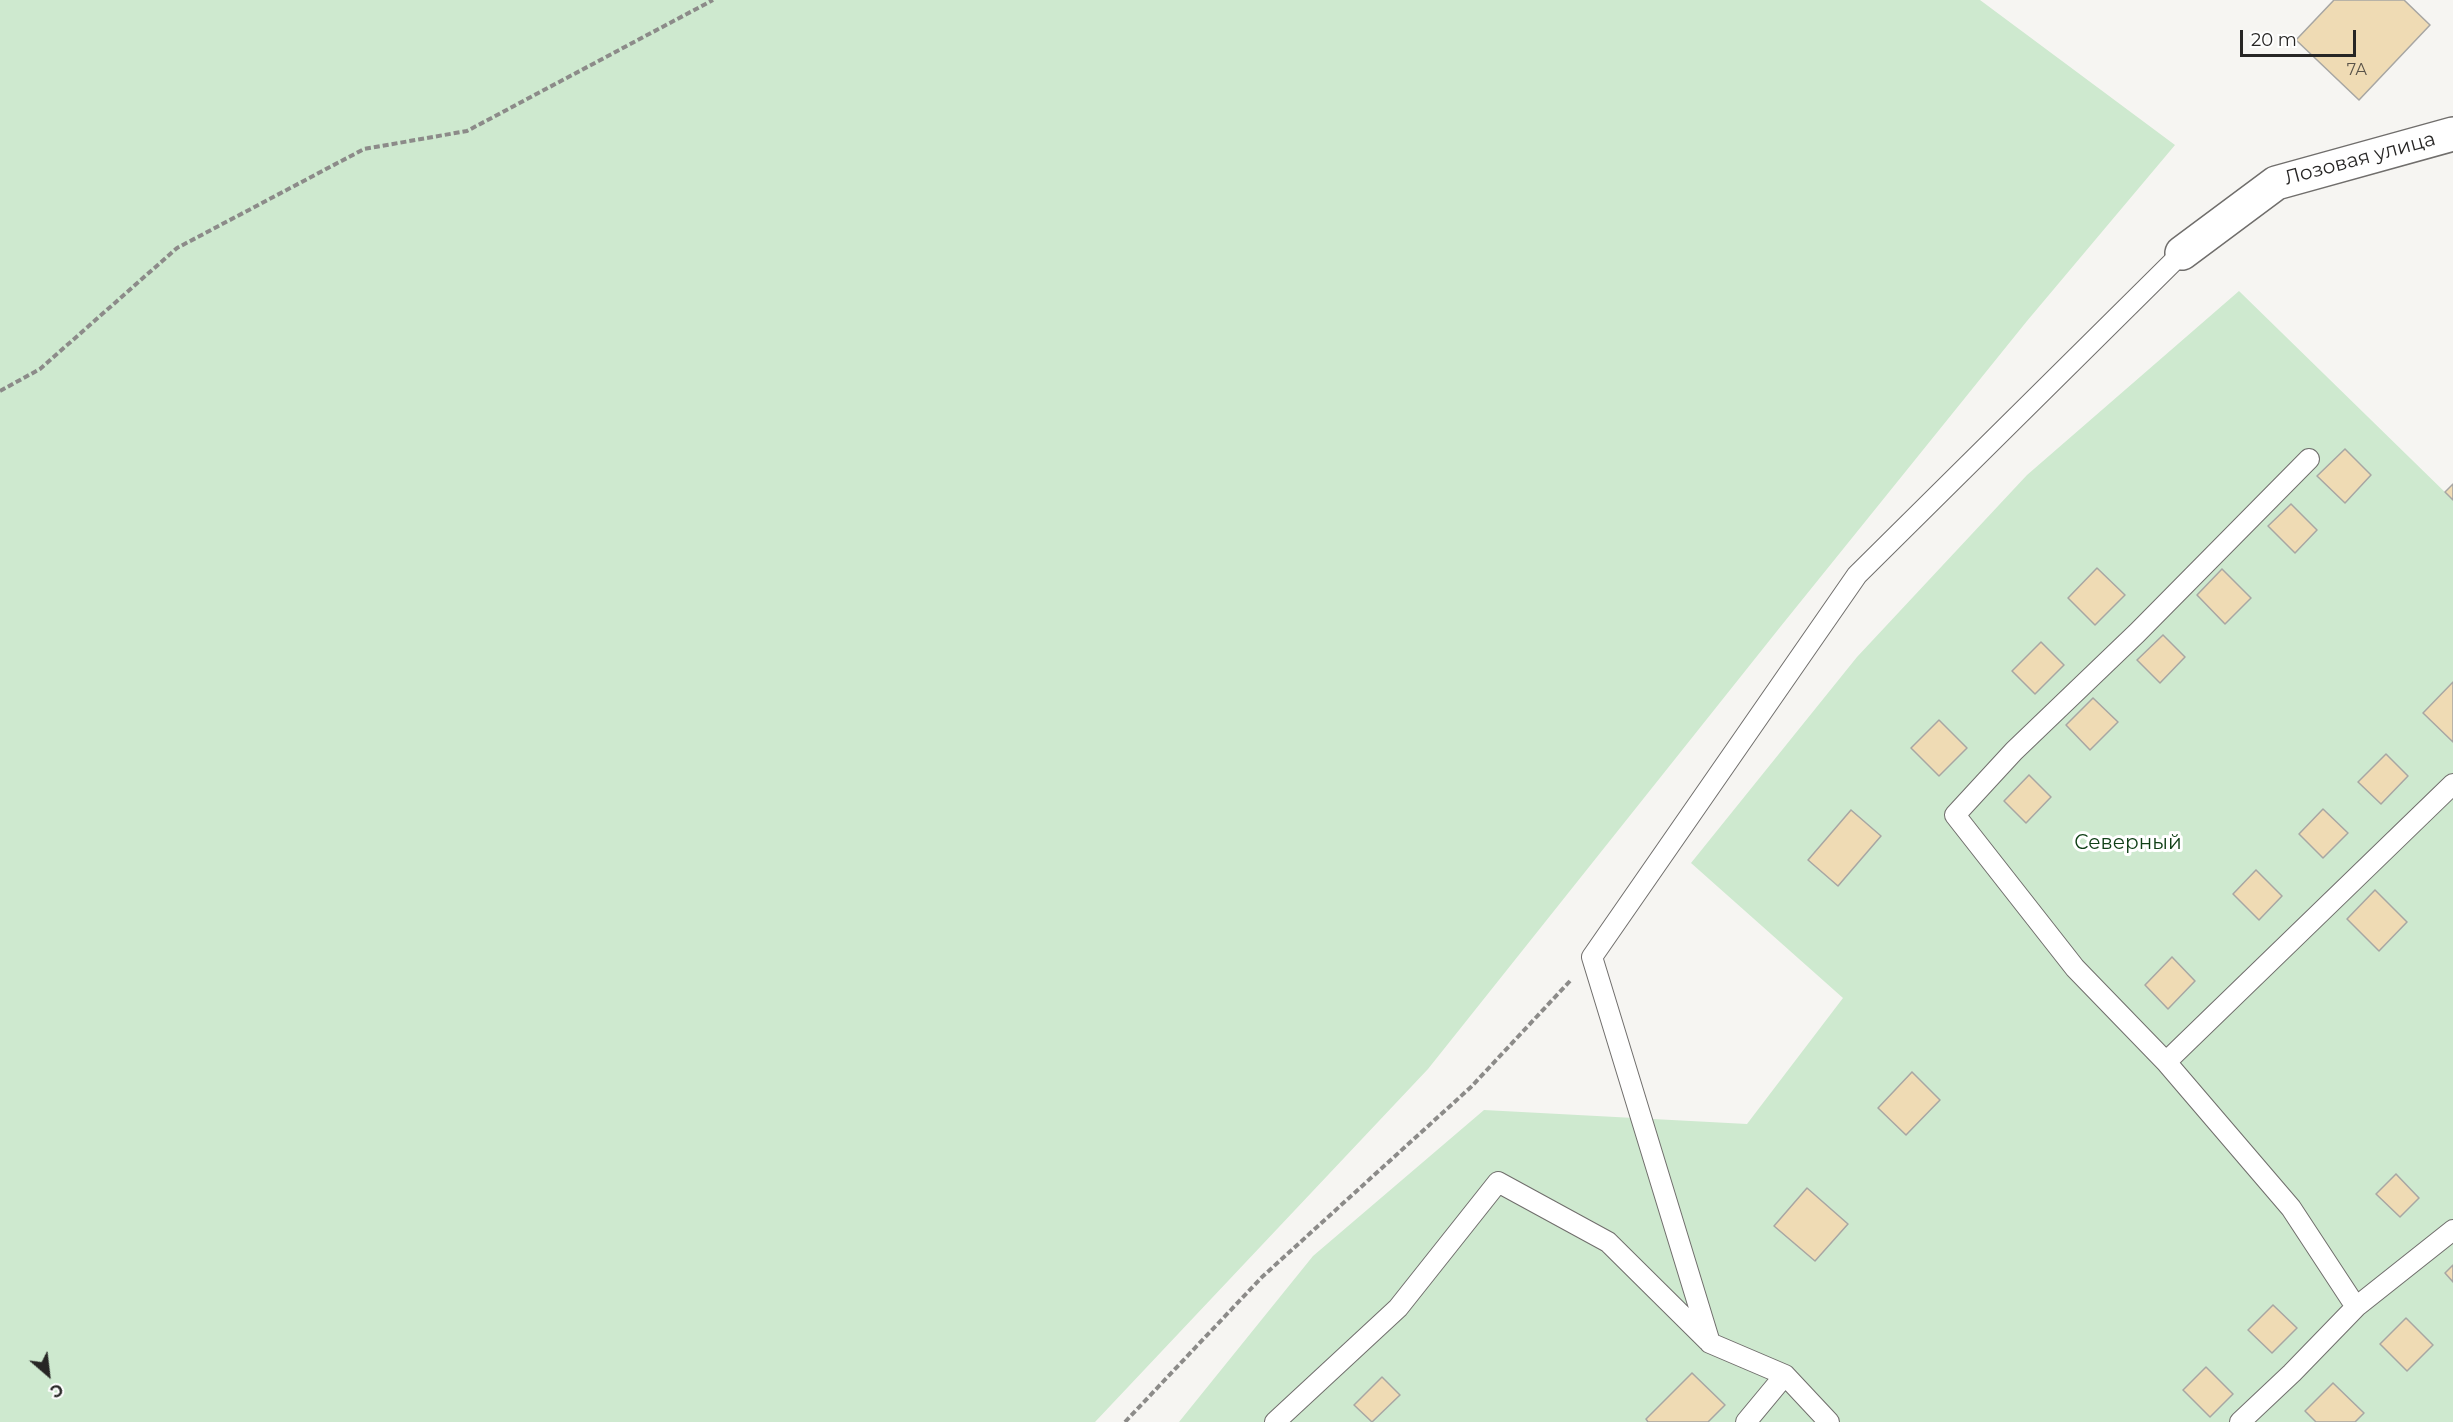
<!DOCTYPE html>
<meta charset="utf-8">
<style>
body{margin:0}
#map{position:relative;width:2453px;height:1422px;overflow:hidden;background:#f6f5f2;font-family:Montserrat,sans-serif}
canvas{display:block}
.north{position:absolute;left:18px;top:1344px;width:60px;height:60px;-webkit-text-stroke:4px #fff;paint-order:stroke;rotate:152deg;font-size:16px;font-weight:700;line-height:24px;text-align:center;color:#272625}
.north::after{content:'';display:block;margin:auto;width:21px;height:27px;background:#272625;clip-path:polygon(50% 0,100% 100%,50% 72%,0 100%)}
.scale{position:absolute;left:2240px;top:30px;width:116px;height:27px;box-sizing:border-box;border:3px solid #272625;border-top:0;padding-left:8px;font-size:18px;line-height:21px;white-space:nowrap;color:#272625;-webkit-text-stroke:4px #fff;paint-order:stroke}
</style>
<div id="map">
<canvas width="2453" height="1422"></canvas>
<div class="north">С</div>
<div class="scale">20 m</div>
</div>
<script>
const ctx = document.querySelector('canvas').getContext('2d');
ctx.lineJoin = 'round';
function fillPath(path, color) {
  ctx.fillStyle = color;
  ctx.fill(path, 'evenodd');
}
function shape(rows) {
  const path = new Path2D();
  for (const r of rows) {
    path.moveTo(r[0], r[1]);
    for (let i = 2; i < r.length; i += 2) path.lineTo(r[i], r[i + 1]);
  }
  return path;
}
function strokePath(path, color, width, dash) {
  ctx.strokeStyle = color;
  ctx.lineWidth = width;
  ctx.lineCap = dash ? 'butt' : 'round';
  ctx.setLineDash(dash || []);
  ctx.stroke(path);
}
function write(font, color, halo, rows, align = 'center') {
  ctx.font = font + ' Montserrat,sans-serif';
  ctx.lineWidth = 6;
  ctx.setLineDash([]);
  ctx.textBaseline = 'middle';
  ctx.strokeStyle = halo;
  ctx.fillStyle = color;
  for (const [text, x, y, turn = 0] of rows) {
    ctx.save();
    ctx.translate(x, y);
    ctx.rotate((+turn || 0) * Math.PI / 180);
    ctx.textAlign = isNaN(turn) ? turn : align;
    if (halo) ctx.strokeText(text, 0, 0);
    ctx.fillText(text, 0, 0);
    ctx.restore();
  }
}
fillPath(shape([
 [0,0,1980,0,2175,145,2027,321,1781,626,1428,1069,1095,1422,0,1422],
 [2239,291,2453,500,2453,1422,1179,1422,1313,1256,1484,1110,1747,1124,1843,998,1691,863,1857,657,2027,475]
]), '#cee9cf');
const building = shape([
 [2334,0,2404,0,2430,25,2359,100,2296,40,2334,0],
 [2345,449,2371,475,2345,503,2317,476,2345,449],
 [2453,484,2453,500,2445,492,2453,484],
 [2291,504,2317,530,2295,553,2268,526,2291,504],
 [2097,568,2125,595,2095,625,2068,598,2097,568],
 [2222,569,2251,598,2225,624,2197,595,2222,569],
 [2163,635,2185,657,2160,683,2137,660,2163,635],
 [2041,642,2064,665,2035,694,2012,671,2041,642],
 [2453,682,2453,742,2423,713,2453,682],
 [2093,698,2118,722,2090,750,2066,725,2093,698],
 [1939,720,1967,748,1939,776,1911,748,1939,720],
 [2386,754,2408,776,2381,804,2358,782,2386,754],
 [2029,775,2051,797,2026,823,2004,801,2029,775],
 [2323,809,2348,833,2323,858,2299,834,2323,809],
 [1851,810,1881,836,1838,886,1808,860,1851,810],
 [2256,870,2282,896,2259,920,2233,894,2256,870],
 [2375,890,2407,922,2379,951,2347,919,2375,890],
 [2172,957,2195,981,2168,1009,2145,985,2172,957],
 [1912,1072,1940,1100,1906,1135,1878,1108,1912,1072],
 [2396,1174,2419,1198,2400,1217,2376,1194,2396,1174],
 [1807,1188,1848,1224,1815,1261,1774,1226,1807,1188],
 [2453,1265,2453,1282,2445,1273,2453,1265],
 [2273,1305,2297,1328,2272,1353,2248,1330,2273,1305],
 [2406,1318,2433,1345,2407,1371,2380,1344,2406,1318],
 [2206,1367,2233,1394,2210,1417,2183,1390,2206,1367],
 [1692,1373,1725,1405,1708,1422,1648,1422,1646,1419,1692,1373],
 [1382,1377,1400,1395,1372,1422,1354,1405,1382,1377],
 [2333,1383,2364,1413,2355,1422,2316,1422,2305,1411,2333,1383]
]);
fillPath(building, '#efdbb4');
strokePath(building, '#a7a6a3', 1.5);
const lane = shape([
 [2309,459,2137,633,2014,751,1955,815,2075,968,2166,1062,2291,1208,2356,1307],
 [2166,1062,2453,784],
 [1275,1422,1398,1308,1498,1182,1608,1242,1708,1341],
 [1746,1422,1785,1375],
 [1829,1422,1785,1375,1710,1343,1592,957,1857,575,2182,253],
 [2240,1422,2292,1373,2356,1307,2453,1230]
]);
const street = shape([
 [2182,253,2276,183,2453,134]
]);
strokePath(lane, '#706e6c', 22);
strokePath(street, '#706e6c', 36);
strokePath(shape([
 [0,391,40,369,177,248,364,149,467,131,713,0],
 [1125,1422,1262,1277,1471,1087,1570,981]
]), '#8c8b89', 4, [6, 3]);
strokePath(lane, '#fff', 20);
strokePath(street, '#fff', 33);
write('16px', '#595349', null, [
 ["7А",2357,70]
]);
write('20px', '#272625', '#fff', [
 ["Лозовая улица",2360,159,-15]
]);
write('20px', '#104017', '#fff', [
 ["Северный",2128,843]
]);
</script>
